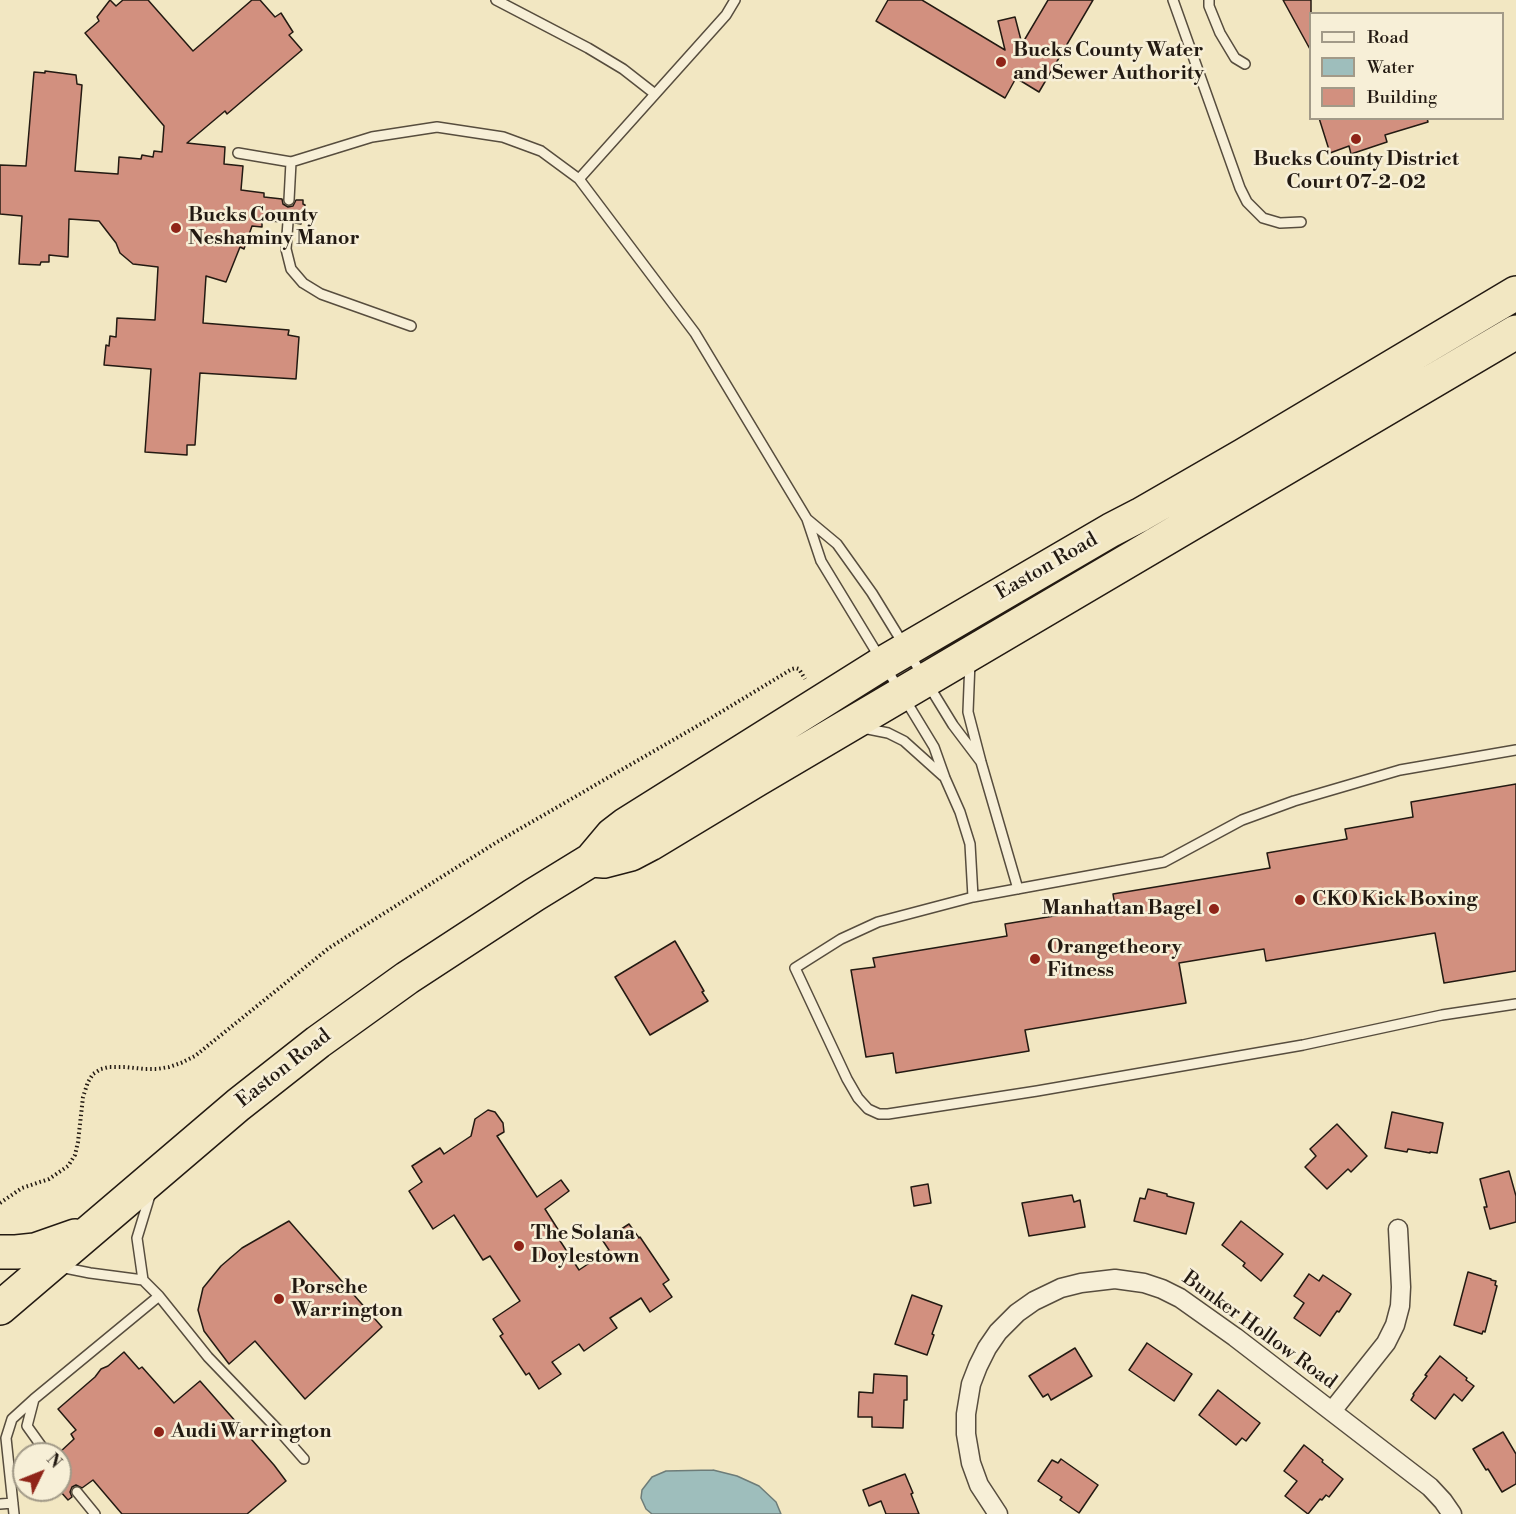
<!DOCTYPE html>
<style>
body{margin:0}
#map{position:relative;width:1516px;height:1514px;overflow:hidden;background:#f2e7c2;font-family:"Libre Bodoni",serif}
canvas{display:block}
.legend{position:absolute;left:1309px;top:12px;width:195px;height:108px;box-sizing:border-box;background:#f7efd7;border:2px solid #a29a88;margin:0;padding:8px 10px;list-style:none;font-size:18px;color:#231a12}
.legend li{display:flex;align-items:center;gap:12px;height:30px}
.legend b{width:30px;border:2px solid #a29a88}
.north{position:absolute;left:12px;top:1442px;width:60px;height:60px;box-sizing:border-box;background:#f7efd7;border:2px solid #a29a88;border-radius:50%;rotate:47deg;font-size:16px;font-weight:700;line-height:24px;text-align:center;color:#231a12}
.north::after{content:'';display:block;margin:auto;width:21px;height:27px;background:#8f2418;clip-path:polygon(50% 0,100% 100%,50% 72%,0 100%)}
</style>
<div id="map">
<canvas width="1516" height="1514"></canvas>
<ul class="legend">
<li><b style="height:8px;background:#f7efd7"></b>Road</li>
<li><b style="height:16px;background:#9ebebc"></b>Water</li>
<li><b style="height:16px;background:#d2907f"></b>Building</li>
</ul>
<div class="north">N</div>
</div>
<script>
const ctx = document.querySelector('canvas').getContext('2d');
ctx.lineJoin = 'round';
function fillPath(path, color) {
  ctx.fillStyle = color;
  ctx.fill(path, 'evenodd');
}
function shape(rows) {
  const path = new Path2D();
  for (const r of rows) {
    path.moveTo(r[0], r[1]);
    for (let i = 2; i < r.length; i += 2) path.lineTo(r[i], r[i + 1]);
  }
  return path;
}
function strokePath(path, color, width, dash) {
  ctx.strokeStyle = color;
  ctx.lineWidth = width;
  ctx.lineCap = dash ? 'butt' : 'round';
  ctx.setLineDash(dash || []);
  ctx.stroke(path);
}
function write(font, color, halo, rows, align = 'center') {
  ctx.font = font + ' "Libre Bodoni",serif';
  ctx.lineWidth = 5;
  ctx.setLineDash([]);
  ctx.textBaseline = 'middle';
  ctx.strokeStyle = halo;
  ctx.fillStyle = color;
  for (const [text, x, y, turn = 0] of rows) {
    ctx.save();
    ctx.translate(x, y);
    ctx.rotate((+turn || 0) * Math.PI / 180);
    ctx.textAlign = isNaN(turn) ? turn : align;
    if (halo) ctx.strokeText(text, 0, 0);
    ctx.fillText(text, 0, 0);
    ctx.restore();
  }
}
const water = shape([
 [713,1470,737,1476,759,1486,776,1502,781,1514,652,1514,646,1509,641,1498,642,1490,652,1477,666,1471,713,1470]
]);
fillPath(water, '#9ebebc');
strokePath(water, '#6d7c78', 1.5);
const building = shape([
 [110,0,116,6,123,0,148,0,193,51,252,0,260,0,275,17,281,13,293,32,289,35,302,50,227,114,225,111,187,143,225,147,224,164,243,166,241,190,264,193,264,197,282,199,283,204,288,207,293,206,296,200,303,200,303,204,305,205,304,221,301,221,301,224,295,223,292,217,288,215,283,218,281,222,262,220,262,227,252,226,244,249,240,247,226,282,206,276,203,323,289,330,288,335,299,337,296,379,200,373,195,445,187,445,187,455,145,452,151,369,104,365,106,345,109,346,110,336,116,337,117,318,155,320,158,267,133,264,120,253,116,243,99,221,69,219,68,257,49,255,49,262,41,262,40,265,19,264,22,216,0,214,0,165,26,166,34,72,45,73,45,71,76,75,77,84,82,85,75,171,118,174,119,157,141,159,142,155,153,157,154,151,162,152,164,126,85,33,99,21,97,17,110,0],
 [888,0,922,0,1005,50,998,21,1015,17,1022,44,1048,0,1093,0,1039,92,1016,78,1005,98,876,21,888,0],
 [1283,0,1311,0,1311,51,1283,0],
 [1319,118,1427,118,1428,122,1385,135,1387,142,1351,154,1349,146,1330,153,1319,118],
 [1516,784,1516,971,1444,983,1435,933,1266,961,1264,949,1179,963,1186,1003,1025,1030,1029,1051,896,1073,893,1053,866,1057,851,970,875,967,873,958,1007,936,1005,924,1115,906,1113,894,1270,868,1267,853,1347,839,1345,829,1413,817,1411,802,1516,784],
 [675,941,704,991,702,992,708,1001,650,1035,615,977,675,941],
 [488,1110,495,1112,503,1123,504,1132,497,1136,537,1197,561,1180,569,1191,545,1209,559,1231,555,1233,579,1270,609,1250,603,1241,629,1224,639,1238,640,1237,669,1280,663,1284,672,1297,650,1312,641,1298,610,1318,617,1328,584,1351,579,1344,552,1362,561,1374,539,1389,529,1373,526,1375,500,1336,503,1334,493,1319,520,1301,490,1256,483,1260,454,1215,433,1229,409,1191,422,1182,412,1166,440,1148,444,1154,471,1136,475,1119,488,1110],
 [1392,1112,1443,1123,1437,1153,1430,1152,1430,1153,1408,1149,1407,1152,1385,1148,1392,1112],
 [1337,1124,1367,1156,1351,1172,1348,1169,1327,1189,1305,1167,1316,1156,1310,1149,1337,1124],
 [1509,1171,1516,1196,1516,1222,1490,1229,1484,1207,1487,1207,1480,1179,1509,1171],
 [928,1184,931,1203,914,1206,911,1187,928,1184],
 [1148,1189,1167,1194,1167,1196,1194,1203,1186,1234,1134,1221,1140,1198,1145,1199,1148,1189],
 [1072,1195,1074,1202,1080,1200,1085,1227,1029,1236,1022,1203,1072,1195],
 [289,1221,382,1327,305,1399,255,1341,229,1364,204,1331,198,1310,203,1288,221,1266,242,1248,289,1221],
 [1241,1221,1283,1254,1261,1281,1243,1266,1245,1263,1222,1245,1241,1221],
 [1468,1272,1491,1279,1491,1280,1496,1281,1495,1285,1497,1286,1485,1332,1483,1331,1482,1334,1454,1325,1468,1272],
 [1309,1274,1319,1281,1323,1275,1351,1294,1339,1312,1337,1311,1320,1336,1294,1318,1304,1303,1294,1296,1309,1274],
 [912,1295,942,1306,932,1334,934,1335,927,1355,895,1344,912,1295],
 [1147,1343,1192,1374,1174,1401,1129,1370,1147,1343],
 [1075,1348,1092,1376,1051,1400,1048,1394,1043,1397,1029,1376,1075,1348],
 [124,1352,139,1369,142,1367,174,1403,200,1381,274,1465,286,1481,247,1514,122,1514,93,1480,82,1488,76,1485,72,1487,70,1492,72,1497,68,1500,60,1491,60,1452,74,1439,71,1434,76,1430,58,1409,95,1377,101,1369,108,1366,124,1352],
 [1440,1356,1467,1378,1466,1380,1474,1386,1462,1401,1454,1394,1435,1419,1411,1400,1414,1395,1413,1394,1427,1376,1425,1375,1440,1356],
 [874,1374,907,1376,907,1400,904,1400,903,1428,872,1427,872,1417,858,1417,859,1392,873,1393,874,1374],
 [1218,1390,1260,1423,1246,1441,1242,1438,1236,1445,1199,1415,1218,1390],
 [1503,1432,1516,1454,1516,1484,1502,1492,1488,1469,1486,1470,1473,1449,1503,1432],
 [1304,1445,1323,1460,1322,1462,1343,1479,1329,1497,1326,1495,1322,1500,1320,1499,1308,1514,1285,1496,1297,1481,1284,1471,1304,1445],
 [1061,1459,1098,1485,1079,1513,1060,1500,1062,1497,1038,1481,1052,1460,1058,1463,1061,1459],
 [905,1474,913,1493,911,1494,919,1514,886,1514,881,1501,869,1506,863,1490,905,1474]
]);
fillPath(building, '#d2907f');
strokePath(building, '#231a12', 1.5);
const lane = shape([
 [496,0,588,48,623,69,655,94],
 [1173,0,1240,188,1247,202,1263,218,1280,223,1301,222],
 [1209,0,1209,6,1220,33,1235,58,1245,64],
 [238,153,291,162],
 [579,179,726,15,735,0],
 [289,200,291,162,372,137,437,127,503,137,541,151,579,179,695,333,807,519,821,561,934,747,945,778,960,812,970,844,973,897],
 [288,222,286,249,291,269,303,283,321,294,411,326],
 [807,519,837,544,872,593,953,725,981,762],
 [970,661,968,712,981,762,1018,889],
 [862,729,868,729,888,733,904,741,943,776],
 [1516,750,1400,770,1294,801,1242,820,1164,862,973,897,878,922,841,939,795,968,847,1079,858,1098,868,1109,879,1114,888,1114,1037,1091,1303,1045,1442,1015,1516,1004],
 [60,1267,90,1273,143,1280,159,1296,208,1357,282,1434,304,1459],
 [143,1280,137,1238,151,1192],
 [34,1399,27,1426,47,1454],
 [77,1492,95,1514],
 [0,1504,13,1503],
 [14,1514,6,1438,12,1419,34,1399,159,1296]
]);
const street = shape([
 [1332,1411,1386,1343,1395,1325,1400,1306,1401,1287,1398,1229],
 [998,1514,979,1485,971,1463,966,1434,966,1414,971,1384,978,1366,987,1348,998,1332,1017,1313,1034,1301,1061,1288,1081,1283,1115,1279,1144,1283,1162,1289,1180,1298,1235,1337,1430,1487,1443,1501,1452,1514]
]);
const highway = shape([
 [591,860,604,861,631,854,650,844,756,780,1516,332],
 [0,1252,16,1252,35,1250,75,1236],
 [0,1308,238,1105,318,1042,407,978,534,895,591,860,612,835,625,825,883,663,1111,530,1140,515,1244,455,1516,293]
]);
strokePath(lane, '#574d3e', 12);
strokePath(street, '#574d3e', 21);
strokePath(highway, '#231a12', 36);
strokePath(shape([
 [0,1203,22,1188,49,1179,68,1166,75,1155,78,1142,83,1097,88,1082,93,1074,101,1069,109,1067,125,1067,145,1069,157,1069,169,1067,181,1063,195,1056,329,948,497,842,711,718,792,669,796,668,799,669,805,679]
]), '#231a12', 4, [1.5, 3]);
strokePath(lane, '#f7efd7', 9);
strokePath(street, '#f7efd7', 18);
strokePath(highway, '#f2e7c2', 33);
for (const [x, y, r, color] of [
 [1001,62,6,"#8f2418"],
 [1356,139,6,"#8f2418"],
 [176,228,6,"#8f2418"],
 [1300,900,6,"#8f2418"],
 [1214,909,6,"#8f2418"],
 [1035,959,6,"#8f2418"],
 [519,1246,6,"#8f2418"],
 [279,1299,6,"#8f2418"],
 [159,1432,6,"#8f2418"]
]) {
  const dot = new Path2D();
  dot.arc(x, y, r, 0, 2 * Math.PI);
  ctx.fillStyle = color;
  ctx.fill(dot);
  strokePath(dot, '#f7efd7', 2);
}
write('bold 20px', '#231a12', '#f7efd7', [
 ["Bucks County Water",1013,51],
 ["and Sewer Authority",1013,74],
 ["Bucks County District",1356,160,"center"],
 ["Court 07-2-02",1356,183,"center"],
 ["Bucks County",188,216],
 ["Neshaminy Manor",188,239],
 ["CKO Kick Boxing",1312,900],
 ["Manhattan Bagel",1202,909,"right"],
 ["Orangetheory",1047,948],
 ["Fitness",1047,971],
 ["The Solana",531,1234],
 ["Doylestown",531,1257],
 ["Porsche",291,1288],
 ["Warrington",291,1311],
 ["Audi Warrington",171,1432]
], 'left');
write('20px', '#231a12', '#f7efd7', [
 ["Easton Road",1047,567,-30],
 ["Easton Road",284,1069,-38],
 ["Bunker Hollow Road",1259,1331,36]
]);
</script>
